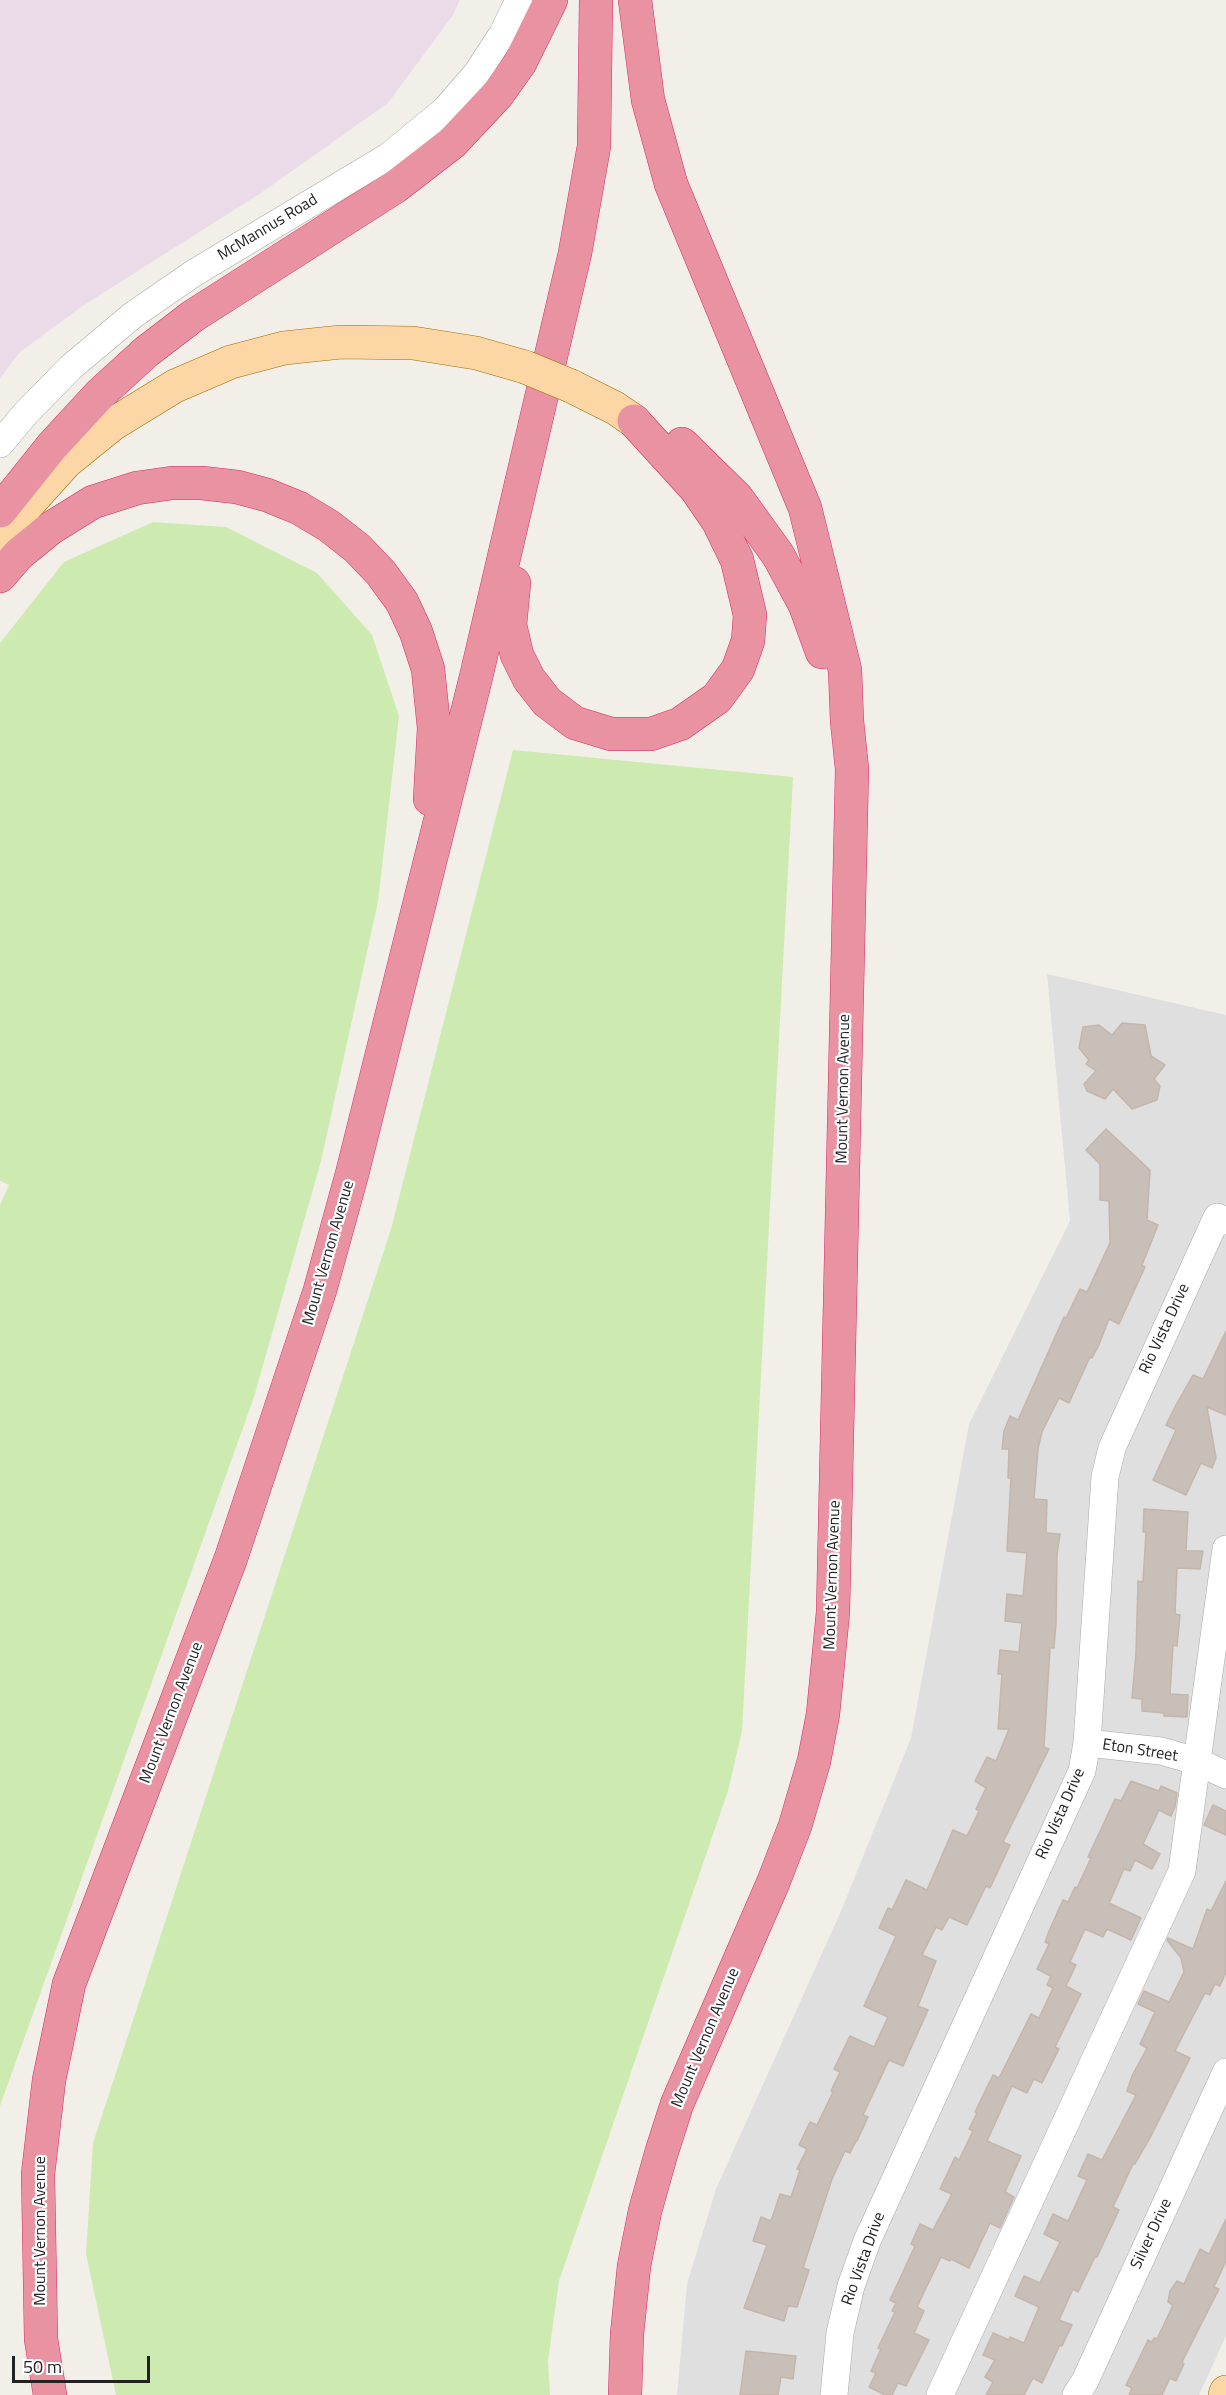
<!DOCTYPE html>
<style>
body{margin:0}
#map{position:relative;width:1226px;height:2395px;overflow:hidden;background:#f2efe9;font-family:"Titillium Web",sans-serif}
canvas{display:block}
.scale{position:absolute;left:12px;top:2356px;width:138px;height:27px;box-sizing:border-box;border:3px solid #222;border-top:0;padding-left:8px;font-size:18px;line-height:21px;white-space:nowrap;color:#222;-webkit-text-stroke:4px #fff;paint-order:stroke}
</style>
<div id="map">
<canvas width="1226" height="2395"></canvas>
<div class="scale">50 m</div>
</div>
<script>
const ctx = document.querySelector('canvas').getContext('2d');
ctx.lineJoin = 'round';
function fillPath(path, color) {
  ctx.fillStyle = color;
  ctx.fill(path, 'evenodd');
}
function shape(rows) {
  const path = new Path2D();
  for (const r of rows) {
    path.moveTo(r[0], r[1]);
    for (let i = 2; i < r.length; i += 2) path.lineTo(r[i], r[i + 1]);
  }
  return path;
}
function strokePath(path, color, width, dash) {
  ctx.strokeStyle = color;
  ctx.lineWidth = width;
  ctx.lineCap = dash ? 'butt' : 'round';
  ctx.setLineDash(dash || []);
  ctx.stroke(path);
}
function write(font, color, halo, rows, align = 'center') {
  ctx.font = font + ' "Titillium Web",sans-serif';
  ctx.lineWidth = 4.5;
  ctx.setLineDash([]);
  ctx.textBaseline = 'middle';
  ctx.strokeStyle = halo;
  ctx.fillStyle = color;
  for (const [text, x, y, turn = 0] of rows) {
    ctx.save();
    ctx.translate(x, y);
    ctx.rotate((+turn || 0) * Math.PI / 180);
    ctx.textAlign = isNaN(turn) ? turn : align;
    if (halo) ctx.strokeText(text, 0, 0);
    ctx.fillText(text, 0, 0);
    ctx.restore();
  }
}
fillPath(shape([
 [1047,974,1226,1015,1226,2336,1199,2395,677,2395,687,2284,716,2189,841,1911,911,1738,969,1424,1070,1221]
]), '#e0dfdf');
fillPath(shape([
 [0,0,460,0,453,15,388,103,261,193,84,305,20,352,0,378]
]), '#ebdbe8');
fillPath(shape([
 [153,522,226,527,317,573,372,635,399,716,378,902,321,1161,254,1397,0,2106,0,1205,9,1185,0,1181,0,643,64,562],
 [513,750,793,777,742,1731,728,1791,559,2281,548,2361,550,2395,116,2395,86,2254,93,2143,391,1229]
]), '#cdebb0');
const building = shape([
 [1122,1023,1145,1025,1151,1056,1165,1065,1154,1079,1160,1086,1157,1100,1132,1109,1113,1089,1105,1099,1087,1091,1084,1084,1096,1071,1086,1064,1089,1060,1079,1048,1083,1027,1099,1025,1112,1035,1122,1023],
 [1106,1129,1150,1170,1147,1220,1158,1225,1142,1265,1145,1267,1119,1324,1109,1319,1098,1347,1092,1358,1090,1357,1069,1403,1059,1398,1042,1432,1038,1449,1034,1499,1047,1500,1046,1533,1060,1534,1057,1555,1056,1623,1054,1648,1050,1648,1044,1747,1049,1749,1003,1842,1010,1845,990,1888,986,1886,967,1925,949,1917,942,1930,936,1927,922,1955,936,1961,918,2006,928,2010,903,2066,889,2060,863,2115,868,2117,857,2141,856,2141,850,2153,845,2151,832,2179,803,2268,809,2270,801,2295,797,2307,788,2306,784,2321,744,2308,767,2245,753,2241,761,2217,771,2221,780,2194,791,2197,800,2170,797,2169,807,2149,799,2145,810,2122,817,2125,833,2092,831,2091,840,2072,834,2069,850,2036,874,2047,888,2017,864,2006,896,1936,879,1928,888,1908,892,1910,906,1880,927,1890,953,1830,967,1836,979,1811,976,1809,986,1788,975,1781,987,1757,996,1761,1009,1729,998,1729,1002,1674,998,1674,1000,1650,1019,1652,1022,1623,1005,1621,1007,1594,1023,1596,1027,1553,1007,1551,1011,1478,1008,1478,1009,1449,1002,1449,1004,1431,1010,1416,1018,1420,1064,1317,1066,1318,1080,1289,1087,1292,1110,1243,1109,1201,1100,1200,1100,1164,1086,1150,1106,1129],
 [1226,1331,1226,1415,1207,1407,1216,1458,1212,1468,1201,1463,1186,1495,1153,1480,1176,1430,1166,1425,1176,1405,1193,1375,1203,1379,1226,1331],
 [1144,1509,1188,1512,1186,1551,1203,1551,1200,1569,1177,1568,1175,1614,1180,1615,1177,1646,1173,1645,1170,1694,1188,1695,1187,1717,1164,1716,1164,1713,1142,1711,1142,1699,1132,1698,1136,1653,1138,1581,1143,1582,1146,1532,1143,1532,1144,1509],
 [1131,1781,1159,1791,1161,1786,1177,1793,1175,1807,1171,1816,1159,1810,1143,1844,1160,1854,1152,1869,1135,1860,1130,1871,1124,1869,1109,1903,1141,1918,1131,1940,1107,1929,1103,1937,1085,1929,1070,1962,1076,1965,1066,1986,1081,1994,1055,2047,1059,2049,1042,2083,1034,2079,1027,2093,1012,2086,987,2141,1021,2156,1005,2192,1014,2197,1000,2228,990,2223,969,2268,951,2259,950,2261,941,2257,917,2307,924,2311,914,2333,929,2340,906,2386,898,2383,892,2395,885,2395,869,2387,876,2373,871,2371,881,2349,878,2348,895,2312,892,2311,896,2303,890,2300,915,2246,911,2244,920,2224,933,2230,952,2194,940,2189,955,2157,959,2160,973,2131,969,2129,977,2113,975,2112,993,2075,999,2078,1031,2014,1039,2018,1053,1988,1047,1985,1051,1976,1037,1969,1049,1944,1045,1942,1049,1931,1063,1900,1068,1902,1075,1887,1077,1888,1091,1858,1088,1857,1115,1799,1121,1801,1131,1781],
 [1213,1805,1226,1811,1226,1835,1204,1825,1213,1805],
 [1226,1881,1226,1972,1220,1986,1215,1984,1210,1995,1205,1993,1175,2051,1190,2058,1150,2138,1135,2164,1133,2164,1113,2207,1119,2210,1097,2257,1095,2257,1078,2292,1073,2289,1059,2320,1072,2325,1062,2346,1060,2345,1042,2383,1033,2378,1024,2395,986,2395,993,2382,985,2377,995,2360,983,2355,993,2333,1009,2340,1010,2337,1024,2343,1039,2307,1015,2296,1024,2276,1040,2283,1060,2242,1044,2234,1053,2214,1068,2221,1087,2180,1078,2176,1088,2154,1102,2160,1136,2095,1127,2091,1132,2076,1147,2048,1140,2044,1155,2012,1138,2004,1144,1991,1169,2002,1184,1972,1181,1958,1167,1940,1168,1938,1193,1949,1207,1909,1211,1911,1226,1881],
 [1226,2219,1226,2261,1214,2287,1219,2289,1182,2362,1184,2364,1176,2381,1170,2378,1162,2395,1129,2395,1132,2388,1126,2385,1136,2365,1148,2340,1152,2342,1154,2338,1157,2339,1173,2305,1168,2302,1170,2291,1177,2281,1184,2284,1200,2249,1209,2254,1226,2219],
 [746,2351,796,2356,793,2379,781,2377,778,2395,740,2395,746,2351]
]);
fillPath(building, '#c7bfb8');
strokePath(building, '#c4b6ab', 1.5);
const minor = shape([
 [0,444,25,414,71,367,133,315,194,273,389,156,445,110,477,73,503,33,519,0],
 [1087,1743,1161,1751,1196,1761,1226,1775],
 [834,2395,840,2333,851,2286,867,2241,1082,1771,1087,1743,1105,1477,1112,1448,1217,1217,1226,1221],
 [940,2395,1182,1871,1226,1549],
 [1076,2395,1085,2381,1226,2072]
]);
const major = shape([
 [571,386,615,408,634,421],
 [0,544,20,513,66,462,113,424,175,386,231,362,284,348,341,342,413,343,476,353,525,367],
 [1225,2395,1226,2392]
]);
const highway = shape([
 [682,444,737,498,778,555,805,605,822,652],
 [0,511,52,446,100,394,146,352,193,316,395,187,452,143,498,94,520,63,551,0],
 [0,576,19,554,51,528,93,502,137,488,172,483,202,483,237,487,267,495,299,508,329,526,357,548,381,573,402,602,416,632,428,669,434,728,430,799],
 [514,583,510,625,517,655,529,679,547,702,575,723,611,734,651,734,680,724,717,698,738,669,748,641,750,615,737,560,718,521,696,489,634,421],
 [50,2395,41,2339,38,2174,49,2080,69,1984,231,1558,320,1290,352,1174,476,677,575,253,594,146,596,0],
 [625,2395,627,2334,634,2266,645,2211,661,2154,677,2104,773,1883,795,1826,814,1761,823,1714,833,1612,852,769,847,721,845,670,805,508,671,184,648,100,635,0]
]);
strokePath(minor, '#a9a9a9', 28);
strokePath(major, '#a06b00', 34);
strokePath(highway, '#dc2a67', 34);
strokePath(minor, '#fff', 27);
strokePath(major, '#fcd6a4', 33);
strokePath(highway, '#e892a2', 33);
const majorBridge = shape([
 [525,367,571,386]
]);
strokePath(majorBridge, '#a06b00', 34, []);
strokePath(majorBridge, '#fcd6a4', 33);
write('16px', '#222', '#fff', [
 ["McMannus Road",268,228,-31],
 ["Mount Vernon Avenue",844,1089,-89],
 ["Mount Vernon Avenue",329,1253,-74],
 ["Rio Vista Drive",1165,1329,-65],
 ["Mount Vernon Avenue",833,1575,-88],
 ["Mount Vernon Avenue",172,1713,-69],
 ["Eton Street",1140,1751,9],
 ["Rio Vista Drive",1061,1814,-66],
 ["Mount Vernon Avenue",706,2038,-67],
 ["Mount Vernon Avenue",41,2231,-90],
 ["Silver Drive",1152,2234,-65],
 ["Rio Vista Drive",864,2259,-70]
]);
</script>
